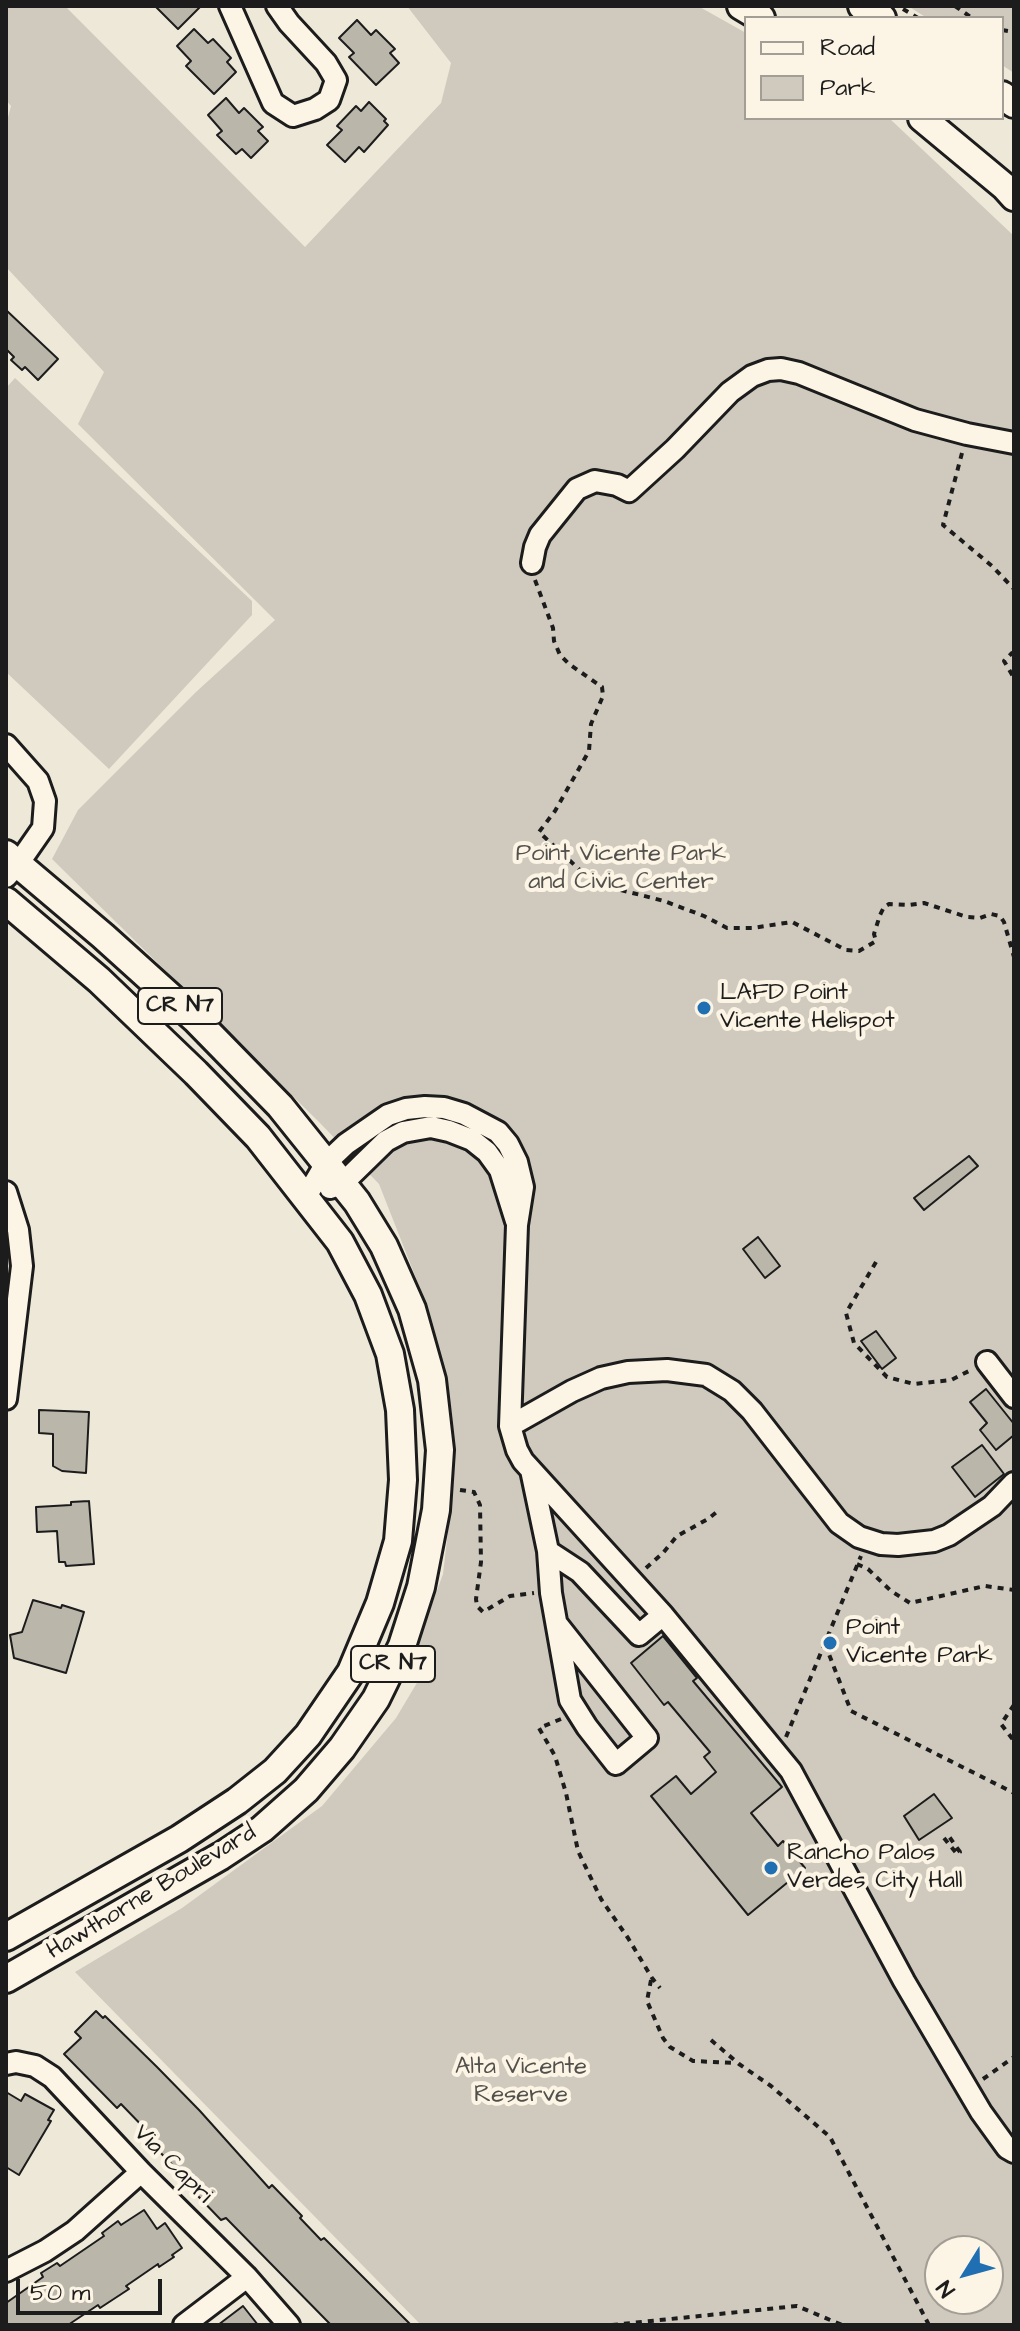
<!DOCTYPE html>
<style>
body{margin:0}
#map{position:relative;width:1020px;height:2331px;overflow:hidden;background:#eee8d9;font-family:"Architects Daughter",sans-serif}
canvas{display:block}
.frame{position:absolute;inset:0;border:8px solid #1c1c1c;pointer-events:none}
.legend{position:absolute;left:744px;top:16px;width:260px;height:104px;box-sizing:border-box;background:#fcf5e5;border:2px solid #a29e95;margin:0;padding:10px 14px;list-style:none;font-size:24px;color:#1c1c1c}
.legend li{display:flex;align-items:center;gap:16px;height:40px}
.legend b{width:40px;border:2px solid #a29e95}
.north{position:absolute;left:924px;top:2235px;width:80px;height:80px;box-sizing:border-box;background:#fcf5e5;border:2px solid #a29e95;border-radius:50%;rotate:233deg;font-size:22px;font-weight:700;line-height:32px;text-align:center;color:#1c1c1c}
.north::after{content:'';display:block;margin:auto;width:28px;height:36px;background:#1f6fb2;clip-path:polygon(50% 0,100% 100%,50% 72%,0 100%)}
.scale{position:absolute;left:16px;top:2279px;width:146px;height:36px;box-sizing:border-box;border:4px solid #1c1c1c;border-top:0;padding-left:10px;font-size:24px;line-height:28px;white-space:nowrap;color:#1c1c1c;-webkit-text-stroke:6px #fcf5e5;paint-order:stroke}
</style>
<div id="map">
<canvas width="1020" height="2331"></canvas>
<div class="frame"></div>
<ul class="legend">
<li><b style="height:10px;background:#fcf5e5"></b>Road</li>
<li><b style="height:22px;background:#cfcabd"></b>Park</li>
</ul>
<div class="north">N</div>
<div class="scale">50 m</div>
</div>
<script>
const ctx = document.querySelector('canvas').getContext('2d');
ctx.lineJoin = 'round';
function fillPath(path, color) {
  ctx.fillStyle = color;
  ctx.fill(path, 'evenodd');
}
function shape(rows) {
  const path = new Path2D();
  for (const r of rows) {
    path.moveTo(r[0], r[1]);
    for (let i = 2; i < r.length; i += 2) path.lineTo(r[i], r[i + 1]);
  }
  return path;
}
function strokePath(path, color, width, dash) {
  ctx.strokeStyle = color;
  ctx.lineWidth = width;
  ctx.lineCap = dash ? 'butt' : 'round';
  ctx.setLineDash(dash || []);
  ctx.stroke(path);
}
function write(font, color, halo, rows, align = 'center') {
  ctx.font = font + ' "Architects Daughter",sans-serif';
  ctx.lineWidth = 8;
  ctx.setLineDash([]);
  ctx.textBaseline = 'middle';
  ctx.strokeStyle = halo;
  ctx.fillStyle = color;
  for (const [text, x, y, turn = 0] of rows) {
    ctx.save();
    ctx.translate(x, y);
    ctx.rotate((+turn || 0) * Math.PI / 180);
    ctx.textAlign = isNaN(turn) ? turn : align;
    if (halo) ctx.strokeText(text, 0, 0);
    ctx.fillText(text, 0, 0);
    ctx.restore();
  }
}
fillPath(shape([
 [6,6,65,6,305,247,441,103,451,63,407,6,698,6,746,33,746,118,889,118,1014,236,1014,2325,421,2325,75,1972,182,1908,322,1806,396,1718,421,1676,409,1667,443,1574,453,1489,449,1399,427,1306,379,1184,319,1122,52,859,78,810,196,692,275,620,78,424,104,372,6,267,6,125,11,106,6,100],
 [940,2251,988,2251,988,2299,940,2299],
 [908,6,1014,6,1014,73,1002,65,1002,18,927,18],
 [15,378,252,601,252,615,109,769,6,672,6,388]
]), '#cfcabd');
const building = shape([
 [155,6,201,6,178,29,155,6],
 [357,20,371,35,376,30,395,49,390,53,399,63,376,85,349,57,354,53,339,38,357,20],
 [194,29,208,43,213,39,231,58,227,62,236,72,214,94,186,66,191,61,177,46,194,29],
 [226,98,239,113,244,108,263,127,258,131,268,141,251,158,242,149,236,154,217,135,222,131,208,115,226,98],
 [369,102,386,119,384,121,388,125,364,152,359,147,345,162,327,145,342,130,337,126,356,106,361,111,369,102],
 [6,310,58,359,38,380,25,367,22,370,11,360,14,357,6,349,6,310],
 [969,1156,978,1166,924,1210,914,1198,969,1156],
 [758,1237,780,1266,765,1278,743,1249,758,1237],
 [876,1331,896,1358,882,1369,861,1341,876,1331],
 [986,1389,1014,1424,1014,1435,996,1450,980,1430,987,1423,970,1402,986,1389],
 [39,1410,89,1412,86,1473,62,1471,53,1466,53,1434,39,1433,39,1410],
 [982,1445,1004,1474,975,1497,952,1467,982,1445],
 [89,1501,94,1564,66,1566,65,1562,59,1562,57,1531,37,1532,36,1507,71,1505,71,1502,89,1501],
 [33,1600,61,1608,62,1605,84,1612,66,1673,14,1658,10,1635,22,1632,33,1600],
 [663,1636,697,1678,693,1681,782,1787,751,1813,778,1846,783,1841,805,1868,748,1915,651,1796,676,1776,691,1794,716,1772,704,1757,710,1752,668,1702,664,1705,631,1663,663,1636],
 [934,1794,952,1818,919,1840,904,1816,934,1794],
 [96,2011,103,2018,105,2016,157,2067,200,2111,269,2188,272,2185,302,2216,300,2218,321,2240,324,2238,411,2325,331,2325,226,2218,221,2220,196,2194,198,2191,147,2139,151,2135,121,2104,117,2108,64,2054,81,2038,75,2032,96,2011],
 [6,2092,21,2101,25,2094,54,2110,48,2120,51,2121,19,2175,6,2167,6,2092],
 [144,2210,157,2229,165,2223,182,2248,172,2255,174,2257,159,2267,158,2264,126,2286,129,2289,100,2308,98,2305,68,2325,6,2325,6,2303,43,2277,41,2273,57,2263,60,2266,104,2236,102,2233,118,2221,121,2225,144,2210],
 [243,2306,258,2325,218,2325,243,2306]
]);
fillPath(building, '#bab6aa');
strokePath(building, '#1c1c1c', 2);
const minor = shape([
 [230,6,273,103,293,116,315,109,329,100,336,80,326,63,289,23,277,6],
 [532,563,535,547,540,535,577,489,595,481,617,485,629,491,675,449,730,392,752,376,768,370,781,369,799,373,915,420,967,434,1014,443],
 [6,745,38,781,45,801,43,828,18,864,6,877],
 [330,1188,342,1184,386,1141,403,1132,431,1127,449,1131,472,1140,487,1152,500,1170,516,1221],
 [6,1192,18,1230,22,1266,6,1399],
 [306,1197,326,1163,346,1144,388,1115,406,1109,425,1107,444,1108,464,1114,498,1132,508,1144,517,1162,523,1187,517,1225,510,1426,517,1450,523,1461,663,1615,791,1771,904,1981,981,2112,1007,2148,1014,2152],
 [987,1362,1014,1397],
 [510,1426,572,1391,601,1378,628,1372,667,1370,706,1375,732,1391,752,1411,839,1523,859,1537,881,1544,898,1545,934,1541,949,1535,992,1506,1014,1483],
 [531,1470,548,1551,580,1572,639,1635,663,1615],
 [548,1551,551,1593,570,1700,587,1727,616,1764,647,1738,557,1624],
 [6,2064,16,2062,35,2066,52,2077,141,2172,247,2277,289,2325],
 [6,2271,45,2251,75,2231,141,2172],
 [184,2325,247,2277]
]);
const major = shape([
 [741,6,761,18],
 [862,6,882,18],
 [1002,95,1014,104],
 [922,118,1005,187,1014,197],
 [6,854,103,936,195,1019,280,1106,357,1202,384,1246,412,1309,432,1380,440,1450,436,1510,421,1587,402,1646,376,1699,342,1748,306,1790,262,1829,221,1856,6,1979],
 [6,901,99,980,196,1073,258,1137,340,1242,368,1295,390,1354,400,1410,403,1480,398,1541,380,1603,351,1672,308,1735,275,1771,237,1801,179,1839,6,1937]
]);
strokePath(minor, '#1c1c1c', 26);
strokePath(major, '#1c1c1c', 32);
strokePath(shape([
 [955,6,972,18],
 [903,9,918,18],
 [1002,30,1014,32],
 [962,453,943,525,992,566,1014,589],
 [535,580,553,628,554,641,560,655,569,664,602,687,603,696,591,724,589,751,555,811,539,832,582,872,617,889,664,901,704,916,727,928,752,928,792,922,846,950,859,951,876,941,874,934,880,915,884,907,889,904,909,905,924,903,967,917,980,918,991,914,1000,916,1004,922,1014,957],
 [1014,654,1012,653,1004,661,1014,678],
 [876,1262,846,1313,854,1343,887,1377,914,1384,951,1380,971,1370],
 [460,1490,474,1492,480,1505,481,1562,476,1599,477,1606,483,1612,510,1596,534,1593],
 [857,1564,868,1569,891,1591,910,1603,985,1586,1014,1590],
 [646,1568,663,1553,677,1536,708,1519,718,1511],
 [825,1644,851,1711,1014,1793],
 [1014,1705,1001,1724,1014,1741],
 [561,1719,539,1728,555,1756,566,1793,578,1851,601,1899,628,1938,652,1978,660,1988],
 [786,1737,861,1556],
 [944,1838,957,1854,960,1852,948,1835,949,1834],
 [651,1980,647,2001,663,2038,670,2047,693,2061,736,2063],
 [711,2040,739,2064,771,2086,830,2137,929,2325],
 [983,2079,1014,2057],
 [612,2325,797,2306,842,2325]
]), '#1c1c1c', 4, [6, 6]);
strokePath(minor, '#fcf5e5', 20);
strokePath(major, '#fcf5e5', 26);
for (const [x, y, r, color] of [
 [704,1008,8,"#1f6fb2"],
 [830,1643,8,"#1f6fb2"],
 [771,1868,8,"#1f6fb2"]
]) {
  const dot = new Path2D();
  dot.arc(x, y, r, 0, 2 * Math.PI);
  ctx.fillStyle = color;
  ctx.fill(dot);
  strokePath(dot, '#fcf5e5', 3);
}
for (const [x, y, w] of [
 [180,1006,84],
 [393,1664,84]
]) {
  const box = new Path2D();
  box.roundRect(x - w / 2, y - 18, w, 36, 6);
  ctx.fillStyle = '#fcf5e5';
  ctx.fill(box);
  strokePath(box, '#1c1c1c', 2);
}
write('bold 22px', '#1c1c1c', null, [
 ["CR N7",180,1006],
 ["CR N7",393,1664]
]);
write('24px', '#52504c', '#fcf5e5', [
 ["Point Vicente Park",621,855],
 ["and Civic Center",621,883],
 ["Alta Vicente",521,2068],
 ["Reserve",521,2096]
]);
write('24px', '#1c1c1c', '#fcf5e5', [
 ["LAFD Point",720,994],
 ["Vicente Helispot",720,1022],
 ["Point",846,1629],
 ["Vicente Park",846,1657],
 ["Rancho Palos",787,1854],
 ["Verdes City Hall",787,1882]
], 'left');
write('24px', '#1c1c1c', '#fcf5e5', [
 ["Hawthorne Boulevard",152,1893,-31],
 ["Via Capri",172,2165,45]
]);
</script>
